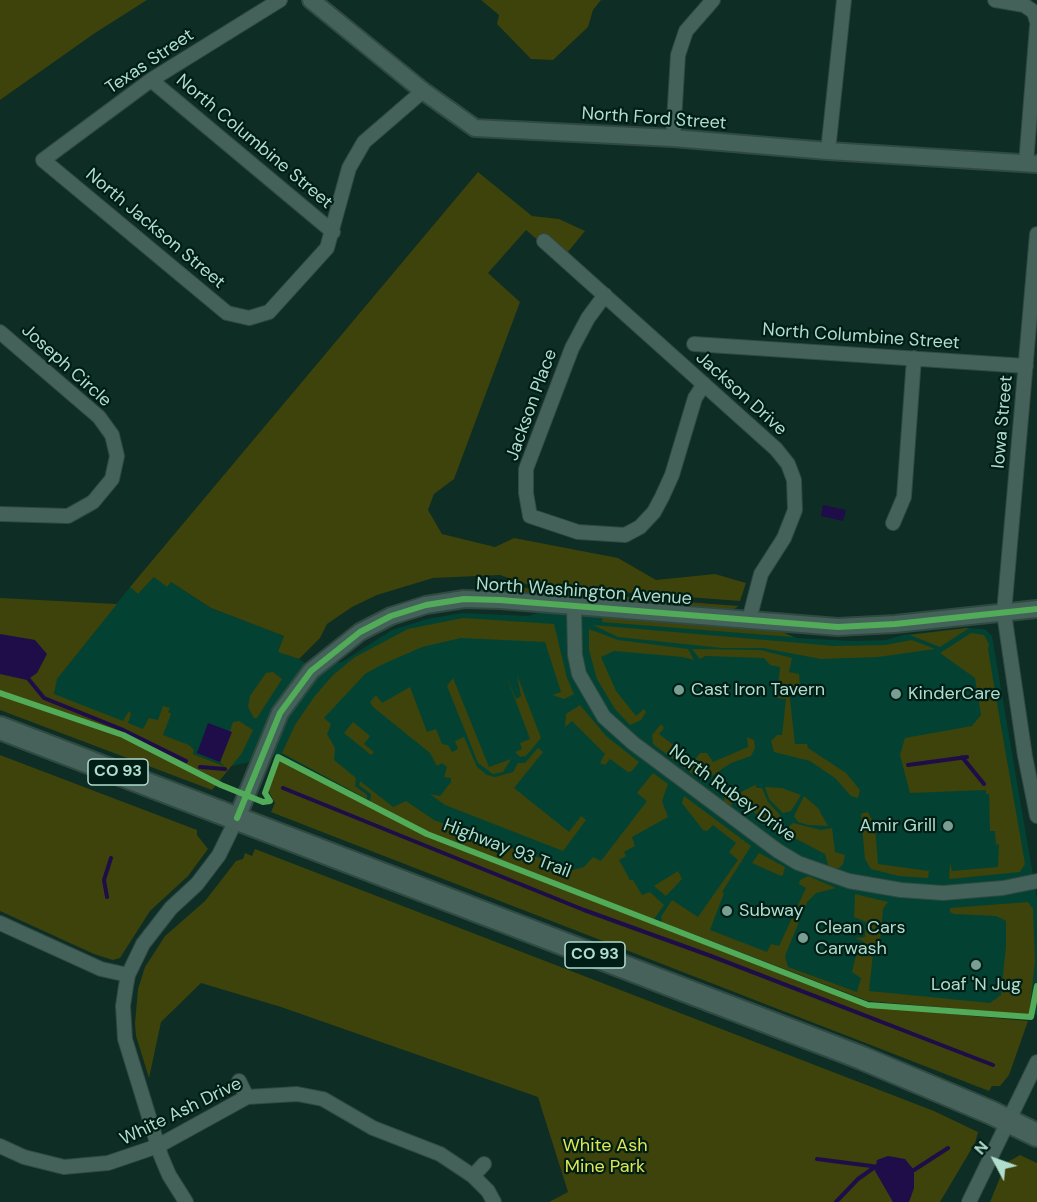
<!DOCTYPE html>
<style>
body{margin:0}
#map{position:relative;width:1037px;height:1202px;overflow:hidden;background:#0d2d25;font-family:"DM Sans",sans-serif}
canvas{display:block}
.north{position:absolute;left:965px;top:1130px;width:60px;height:60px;-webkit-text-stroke:4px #001e15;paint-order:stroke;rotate:311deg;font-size:16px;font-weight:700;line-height:24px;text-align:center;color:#b1ddcd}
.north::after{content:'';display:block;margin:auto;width:21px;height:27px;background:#b1ddcd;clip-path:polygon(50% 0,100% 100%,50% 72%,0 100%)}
</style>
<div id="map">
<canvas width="1037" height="1202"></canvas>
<div class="north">N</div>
</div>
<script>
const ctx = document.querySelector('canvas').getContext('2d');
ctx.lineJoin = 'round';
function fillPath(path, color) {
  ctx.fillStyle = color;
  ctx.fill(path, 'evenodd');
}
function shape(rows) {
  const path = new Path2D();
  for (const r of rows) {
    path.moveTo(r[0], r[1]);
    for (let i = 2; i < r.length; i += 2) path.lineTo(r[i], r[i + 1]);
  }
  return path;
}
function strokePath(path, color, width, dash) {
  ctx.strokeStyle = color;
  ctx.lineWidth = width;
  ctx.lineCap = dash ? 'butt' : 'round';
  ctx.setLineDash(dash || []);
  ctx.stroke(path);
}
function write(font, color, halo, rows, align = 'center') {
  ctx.font = font + ' "DM Sans",sans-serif';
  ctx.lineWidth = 4.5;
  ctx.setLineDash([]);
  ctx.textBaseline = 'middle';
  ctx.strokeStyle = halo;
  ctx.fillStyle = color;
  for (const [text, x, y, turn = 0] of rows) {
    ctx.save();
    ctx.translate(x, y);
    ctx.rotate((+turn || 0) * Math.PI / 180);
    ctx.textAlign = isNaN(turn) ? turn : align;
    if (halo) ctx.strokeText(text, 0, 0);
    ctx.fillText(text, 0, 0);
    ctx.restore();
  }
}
fillPath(shape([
 [154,577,171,582,211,608,284,636,279,652,299,659,321,674,332,663,342,662,392,630,427,619,462,613,528,616,541,612,780,631,797,638,852,641,886,640,903,635,966,628,985,629,992,636,1037,899,1037,1015,868,1001,426,831,282,754,228,767,53,703,56,680,130,587,138,594]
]), '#034233');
fillPath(shape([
 [0,0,147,0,95,33,0,100],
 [481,0,601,0,593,10,588,27,553,60,531,59,497,24,499,15],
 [478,172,532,216,559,219,585,231,567,253,541,243,526,230,488,273,520,302,454,479,434,494,428,510,442,534,495,547,514,538,618,558,656,580,715,574,746,583,740,601,529,585,500,575,433,578,377,595,352,607,327,624,320,638,299,659,278,652,284,636,211,608,171,582,167,587,154,577,138,594,130,587],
 [504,581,525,588,601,594,600,599,513,592],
 [605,595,712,604,739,606,732,610,668,605,604,599],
 [0,598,117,604,57,679,54,694,123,721,129,711,131,714,128,723,143,729,149,718,158,720,163,706,170,708,168,712,171,714,163,735,189,745,194,750,193,754,224,766,220,762,233,722,239,721,253,730,242,753,212,790,0,710],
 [603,617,780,631,793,637,602,622],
 [463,618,554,624,567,678,574,694,564,699,552,695,561,692,545,642,461,638,422,647,381,665,365,674,324,718,331,724,327,734,335,748,334,760,356,778,355,786,367,795,367,799,282,753,295,725,314,697,333,675,355,657,408,629],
 [593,625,834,646,885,645,912,640,935,649,878,657,821,659,763,648,722,648,618,637],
 [969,628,940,647,910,635,966,628],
 [589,629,618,640,688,649,694,660,683,657,614,651,601,657,616,691,636,716,644,709,646,712,641,720,630,725,615,709,597,679,589,650],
 [971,633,984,635,989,644,988,649,998,709,1025,864,1020,872,949,879,950,863,952,871,998,867,999,844,996,845,995,831,990,831,989,794,986,794,986,790,910,793,900,755,905,738,972,726,981,715,975,678,940,653],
 [692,649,760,650,792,658,789,672,799,674,800,685,789,690,795,744,807,744,808,748,846,773,860,790,858,798,851,796,835,778,810,761,774,752,771,741,777,735,782,735,786,699,777,698,780,667,770,665,764,658,705,656,700,659],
 [273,672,282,679,257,718,254,718,248,707,250,696,266,673],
 [506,675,516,699,521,696,517,675,541,738,526,756,520,757,515,752,522,749,520,743,530,739],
 [453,678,489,767,511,759,503,772,493,774,478,763,447,686],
 [410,687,427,732,436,729,442,744,448,745,452,752,458,749,455,741,464,737,477,767,487,775,495,777,513,772,518,763,525,763,538,748,543,752,514,788,569,832,581,816,586,820,563,851,445,805,430,794,440,796,451,782,451,778,444,777,447,767,442,763,437,766,430,753,373,707,370,702,376,695,382,703],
 [580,705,606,736,639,762,632,771,628,772,610,759,605,765,600,763,605,754,572,721,565,727,566,714],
 [353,722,370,736,364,744,374,752,371,755,344,733],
 [661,724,664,728,659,734,694,761,700,753,707,753,713,762,748,747,747,737,754,740,755,748,751,756,731,763,710,777,698,778,653,744,652,735],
 [0,755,197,830,197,835,208,849,188,876,150,911,120,958,113,960,94,954,0,911],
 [280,760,433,839,863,1006,1028,1021,1009,1075,1000,1086,992,1086,989,1091,276,814,271,812,275,803,268,790],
 [653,773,668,784,662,801,668,817,632,837,635,846,624,852,626,856,619,860,630,880,633,880,642,895,650,892,664,905,654,919,426,831,370,801,371,794,359,785,360,781,393,807,406,801,434,820,573,870,584,867,593,857,601,861,647,801,637,793],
 [731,785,737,794,755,785,757,788,762,788,768,802,780,815,782,824,777,829,733,797,731,809,727,806,724,802,725,792],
 [765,787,782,788,801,795,791,811,783,813,769,799],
 [684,796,751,846,722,892,724,893,710,930,767,952,771,944,779,946,806,888,799,884,800,880,808,876,836,888,816,893,807,902,785,956,788,967,857,992,861,978,852,972,858,947,863,947,864,942,855,938,865,937,866,922,854,917,855,894,888,902,883,909,880,940,884,945,874,945,869,991,990,1003,1001,995,1006,946,1006,921,996,916,954,914,950,912,950,908,1028,902,1033,909,1035,961,1029,1015,868,1001,662,922,661,917,672,900,698,917,738,860,729,852,736,843,713,825,707,831,703,830,682,803],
 [804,796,818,808,828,826,808,825,798,822,794,816],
 [868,812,875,826,878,864,929,871,928,878,899,876,871,869,865,859,861,816,862,813],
 [793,823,821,830,832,828,835,852,845,855,843,864,839,868,829,868,825,854,783,832],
 [255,849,934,1111,978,1132,975,1143,940,1202,549,1202,568,1192,538,1097,281,1007,201,983,161,1022,149,1078,136,1036,135,1023,138,989,145,967,165,936,205,901,236,861,243,859,245,853,252,856],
 [759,853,785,867,783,875,781,876,752,863],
 [678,871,682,879,666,896,654,886],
 [1020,1155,1037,1163,1037,1202,990,1202,1006,1163]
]), '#3d430a');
fillPath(shape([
 [823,505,846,510,843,521,821,516],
 [0,634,35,640,47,654,37,673,27,680,0,674],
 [208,723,232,732,220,762,197,753],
 [888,1156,905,1159,914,1170,914,1188,909,1202,893,1202,875,1171,877,1160]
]), '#1e0d48');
strokePath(shape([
 [26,676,44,698,121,729,186,761],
 [962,757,984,784],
 [908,765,967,757],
 [200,767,225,769],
 [283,788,584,910,711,956,993,1065],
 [107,897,104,880,111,858],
 [817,1159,879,1167],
 [910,1170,914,1170,948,1148],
 [836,1202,858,1179,875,1167]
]), '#1e0d48', 4);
const minor = shape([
 [280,0,151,80,43,160,227,313,249,318,269,312,327,248,349,168,364,142,423,91],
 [995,0,1024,5,1034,12,1037,22],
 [151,80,333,232],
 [673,138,678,55,686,31,713,0],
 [828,151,844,0],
 [1026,164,1037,26],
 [1037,234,1004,613,1025,756,1037,816],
 [544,241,776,449,788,464,794,480,795,510,784,538,761,574,749,620],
 [605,295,588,318,572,348,526,469,526,493,530,516,578,532,625,535,640,527,654,512,662,497,672,475,695,398,704,384],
 [0,332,99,417,112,435,117,456,112,479,93,502,68,516,0,514],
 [694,344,1026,366],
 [893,523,904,497,914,358],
 [574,606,575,655,579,674,604,717,633,743,778,851,798,863,849,881,901,890,943,893,1003,888,1037,881],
 [0,923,101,969,128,975],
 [239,1081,247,1097],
 [0,1146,24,1157,64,1167,108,1163,158,1146,247,1097,297,1094,323,1099,373,1128,440,1154,473,1176,488,1191,494,1202],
 [473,1176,484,1164],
 [186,1202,169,1175,161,1156,125,1039,123,1006,126,986,128,975,143,944,171,908,197,884,219,855,237,818],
 [969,1202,1037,1062]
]);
const tertiary = shape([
 [311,0,423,91,475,128,673,138,828,151,1037,164],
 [237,818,280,713,311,671,360,632,391,616,426,605,464,599,500,600,838,627,895,624,1037,609]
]);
const trunk = shape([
 [0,728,862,1058,992,1113,1037,1135]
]);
strokePath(minor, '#304941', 16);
strokePath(tertiary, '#304941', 20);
strokePath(trunk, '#304941', 26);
strokePath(minor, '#446259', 14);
strokePath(tertiary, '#446259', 16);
strokePath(trunk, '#46625a', 22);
strokePath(shape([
 [0,693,123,735,221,785,263,802,270,801,265,793,278,757,427,834,868,1005,1031,1017,1037,986],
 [237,818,280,713,311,671,360,632,391,616,426,605,464,599,500,600,838,627,895,624,1037,609]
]), '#51ab58', 6);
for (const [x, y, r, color] of [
 [679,690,6,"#789f92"],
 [896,694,6,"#789f92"],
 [948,826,6,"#789f92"],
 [727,911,6,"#789f92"],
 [803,938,6,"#789f92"],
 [976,965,6,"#789f92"]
]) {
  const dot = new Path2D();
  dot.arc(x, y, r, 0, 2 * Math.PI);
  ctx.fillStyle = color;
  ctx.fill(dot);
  strokePath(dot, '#001e15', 2);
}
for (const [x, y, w] of [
 [118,772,60],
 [595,955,60]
]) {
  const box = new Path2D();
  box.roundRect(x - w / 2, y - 13, w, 26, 4.5);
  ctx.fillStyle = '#001e15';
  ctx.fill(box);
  strokePath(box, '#b1ddcd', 1.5);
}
write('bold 16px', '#b1ddcd', null, [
 ["CO 93",118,772],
 ["CO 93",595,955]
]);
write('18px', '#b1ddcd', '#001e15', [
 ["Texas Street",150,62,-34],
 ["North Ford Street",654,119,4],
 ["North Columbine Street",254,142,40],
 ["North Jackson Street",155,229,40],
 ["North Columbine Street",861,337,4],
 ["Joseph Circle",66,366,42],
 ["Jackson Drive",741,394,42],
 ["Jackson Place",532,405,-70],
 ["Iowa Street",1003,422,-85],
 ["North Washington Avenue",584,592,4],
 ["North Rubey Drive",732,794,36],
 ["Highway 93 Trail",507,849,21],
 ["White Ash Drive",181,1112,-26]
]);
write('18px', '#b1ddcd', '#001e15', [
 ["Cast Iron Tavern",691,690],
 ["KinderCare",908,694],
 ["Amir Grill",936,826,"right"],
 ["Subway",739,911],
 ["Clean Cars",815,928],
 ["Carwash",815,949],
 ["Loaf 'N Jug",976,985,"center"]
], 'left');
write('18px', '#e3e64f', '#001e15', [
 ["White Ash",605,1146],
 ["Mine Park",605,1167]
]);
</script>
